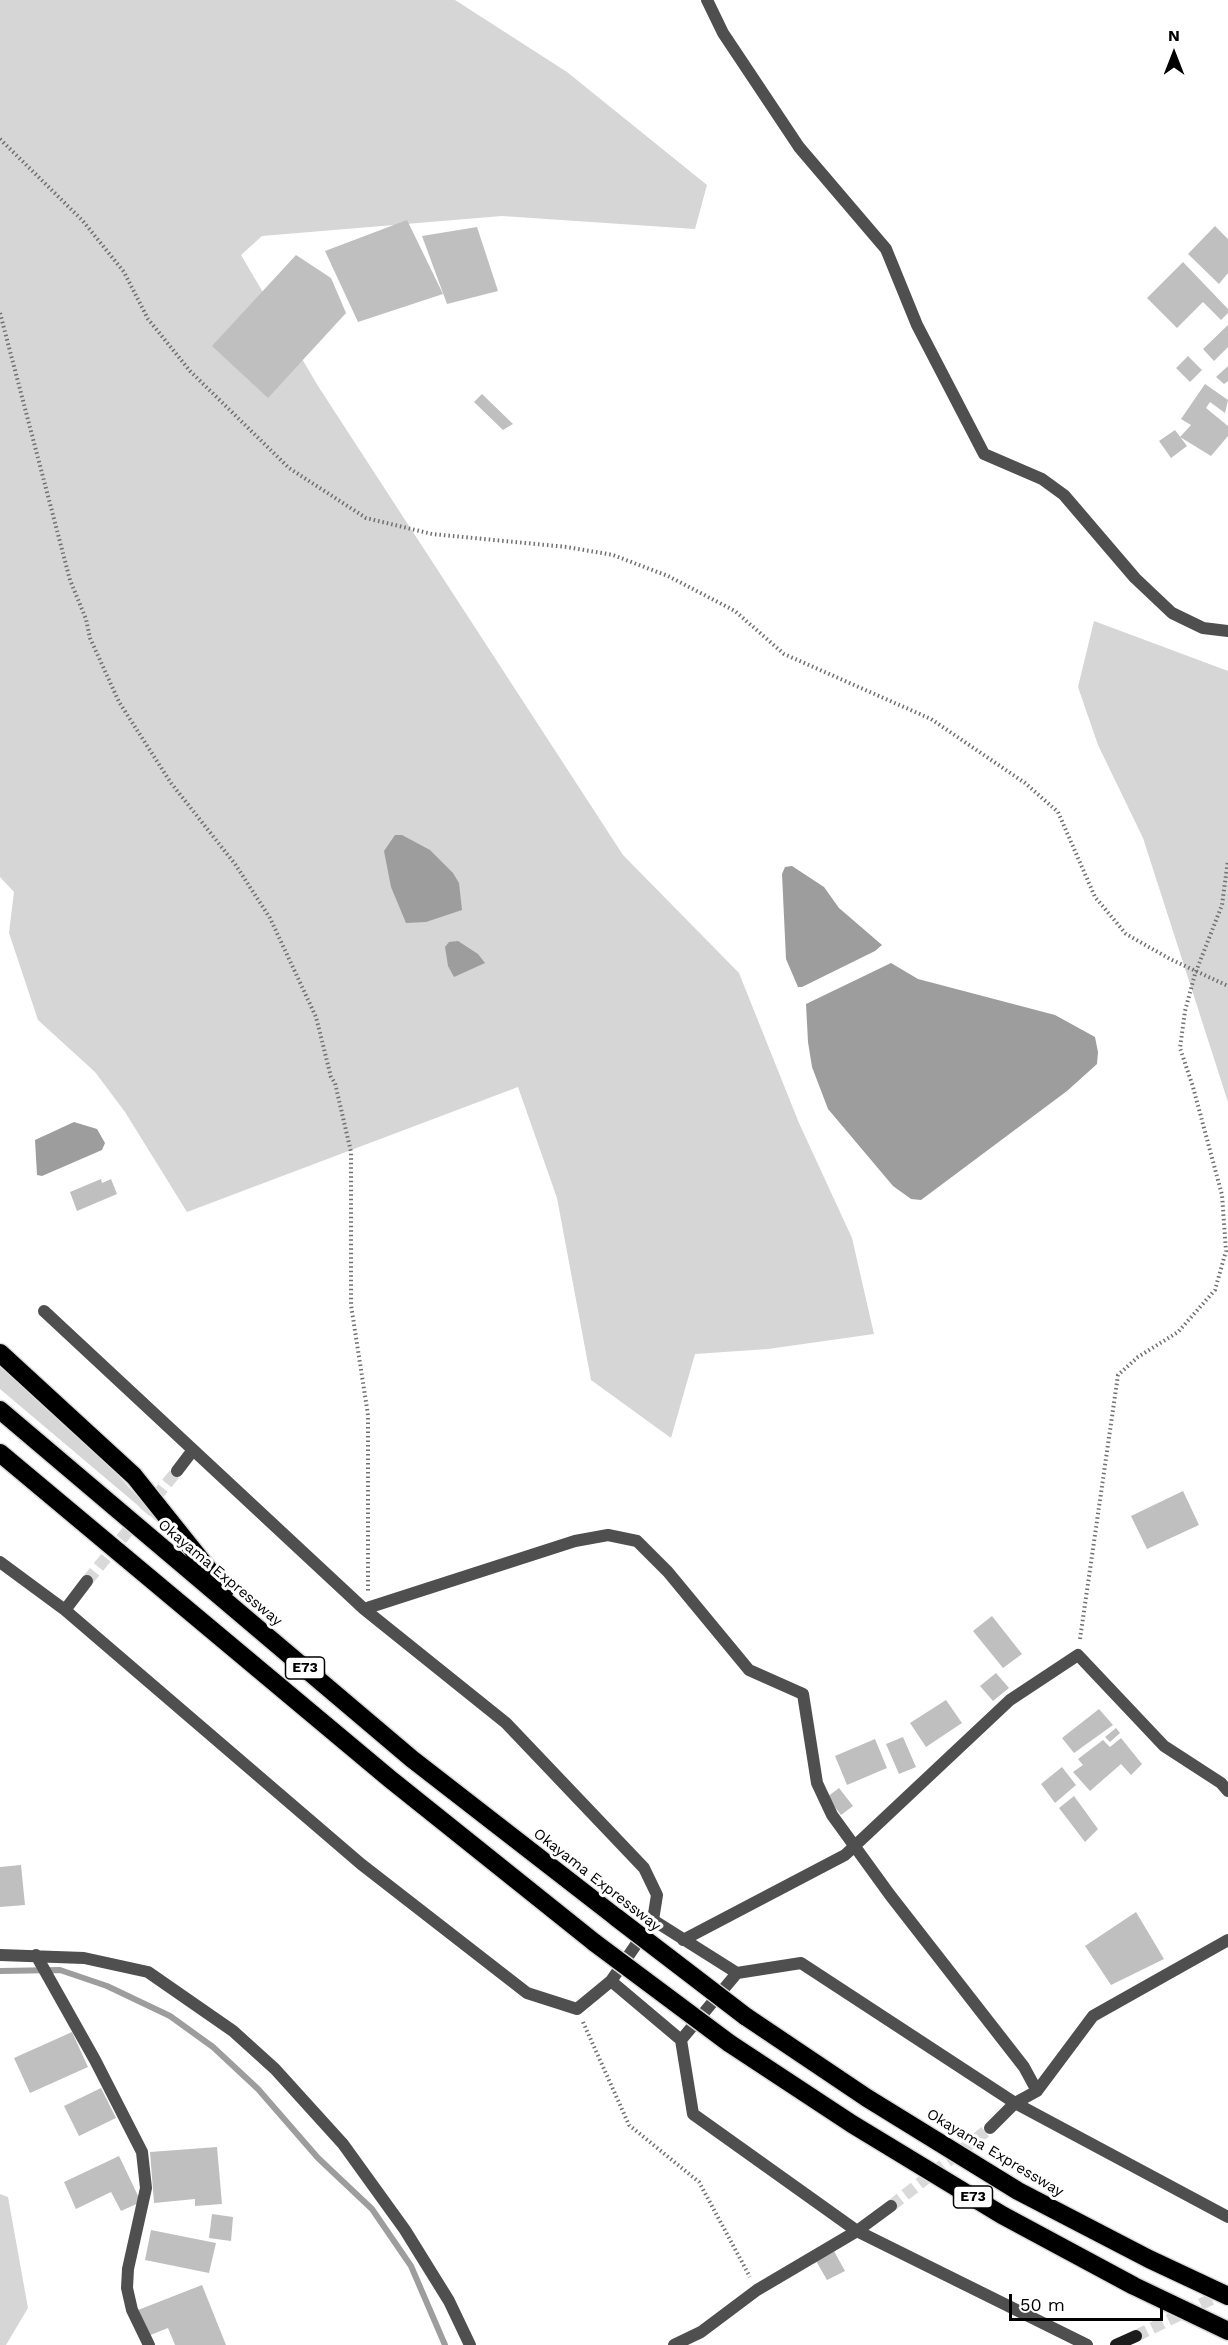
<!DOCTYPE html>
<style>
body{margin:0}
#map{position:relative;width:1228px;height:2345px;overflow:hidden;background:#fff;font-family:"Work Sans",sans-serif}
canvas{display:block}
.north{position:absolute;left:1144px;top:24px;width:60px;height:60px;-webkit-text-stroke:4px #fff;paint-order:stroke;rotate:0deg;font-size:16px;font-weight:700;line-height:24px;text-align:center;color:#000}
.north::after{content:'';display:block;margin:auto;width:21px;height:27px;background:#000;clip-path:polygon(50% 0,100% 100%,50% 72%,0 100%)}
.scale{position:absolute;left:1009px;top:2294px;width:154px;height:27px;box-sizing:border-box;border:3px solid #000;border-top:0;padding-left:8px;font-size:18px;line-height:21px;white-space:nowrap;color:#000;-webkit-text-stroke:4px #fff;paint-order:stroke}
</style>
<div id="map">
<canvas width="1228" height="2345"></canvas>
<div class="north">N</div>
<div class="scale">50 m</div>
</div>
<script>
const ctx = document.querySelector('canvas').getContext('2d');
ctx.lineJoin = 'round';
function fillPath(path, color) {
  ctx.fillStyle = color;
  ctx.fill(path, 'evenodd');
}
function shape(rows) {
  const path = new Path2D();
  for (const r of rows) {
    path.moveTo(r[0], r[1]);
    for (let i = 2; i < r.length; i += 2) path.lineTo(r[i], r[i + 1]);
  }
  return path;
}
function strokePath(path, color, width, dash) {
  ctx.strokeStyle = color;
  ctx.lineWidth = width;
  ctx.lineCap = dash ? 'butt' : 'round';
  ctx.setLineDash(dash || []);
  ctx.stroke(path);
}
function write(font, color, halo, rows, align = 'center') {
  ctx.font = font + ' "Work Sans",sans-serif';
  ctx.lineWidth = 6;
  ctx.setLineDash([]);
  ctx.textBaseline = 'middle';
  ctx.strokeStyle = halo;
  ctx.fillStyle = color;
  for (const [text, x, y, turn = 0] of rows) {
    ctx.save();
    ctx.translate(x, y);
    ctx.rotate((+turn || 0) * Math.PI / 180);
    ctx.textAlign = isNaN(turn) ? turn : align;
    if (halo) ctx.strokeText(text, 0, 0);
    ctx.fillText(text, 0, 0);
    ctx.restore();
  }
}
fillPath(shape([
 [0,0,455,0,567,72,707,185,695,229,502,216,262,236,241,255,318,386,623,855,739,973,799,1123,852,1238,874,1334,768,1349,695,1354,671,1438,591,1380,557,1198,518,1087,187,1212,125,1112,95,1072,38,1020,9,933,14,892,0,877],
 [1094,621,1228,671,1228,1102,1143,838,1098,745,1078,687],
 [0,1365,101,1456,167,1530,0,1389],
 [0,2194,8,2197,28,2308,6,2345,0,2345]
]), '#d6d6d6');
fillPath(shape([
 [395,835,402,835,430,850,453,873,459,883,462,910,426,922,406,923,391,887,384,851],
 [792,866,824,887,839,908,882,945,875,951,802,987,798,987,786,959,782,874,785,867],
 [458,941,478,954,485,963,454,977,448,966,445,947,449,942],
 [891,963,918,979,1055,1015,1095,1037,1098,1052,1097,1064,1067,1091,921,1200,911,1199,893,1186,828,1109,812,1067,808,1042,806,1004],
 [74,1122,97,1129,105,1143,102,1150,42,1176,37,1175,35,1140]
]), '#9d9d9d');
strokePath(shape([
 [0,1971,60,1970,107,1986,170,2016,213,2047,258,2089,318,2158,372,2209,411,2266,445,2345]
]), '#9d9d9d', 6);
fillPath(shape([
 [407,220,443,294,358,322,325,251],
 [1215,226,1228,239,1228,273,1219,284,1188,254],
 [477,227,498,291,447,304,422,236],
 [296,255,331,278,346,313,268,398,212,346],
 [1183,262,1228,309,1228,313,1221,320,1203,302,1177,328,1147,298],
 [1228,325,1228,347,1214,361,1203,349],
 [1188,356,1202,370,1190,382,1176,368],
 [1228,366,1228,381,1224,384,1216,377],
 [1205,384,1228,400,1225,413,1210,402,1206,408,1228,426,1228,436,1211,456,1180,437,1191,425,1181,419],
 [482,394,513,424,503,430,474,402],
 [1175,430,1187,446,1171,458,1159,441],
 [101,1179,102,1183,111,1179,117,1194,77,1211,70,1192],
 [1183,1491,1199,1525,1147,1549,1131,1516],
 [992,1616,1022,1654,1003,1668,973,1631],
 [996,1673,1009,1688,993,1701,980,1686],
 [946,1700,962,1723,926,1747,910,1723],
 [1099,1709,1113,1725,1074,1753,1062,1738],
 [1116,1728,1120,1733,1110,1742,1105,1737],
 [903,1737,916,1767,899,1774,886,1744],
 [1121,1738,1142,1764,1131,1775,1121,1764,1090,1791,1073,1772,1083,1765,1078,1759,1103,1740,1110,1747],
 [875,1739,887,1768,847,1785,835,1756],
 [1062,1767,1076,1785,1055,1803,1041,1784],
 [839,1788,853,1806,841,1815,827,1797],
 [1074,1796,1098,1829,1085,1842,1059,1808],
 [21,1865,25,1905,0,1907,0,1867],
 [1136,1912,1164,1959,1111,1985,1085,1946],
 [72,2032,88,2067,30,2093,14,2058],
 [101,2088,116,2118,79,2136,64,2106],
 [217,2147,222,2204,195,2206,195,2199,154,2203,150,2152],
 [119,2156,141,2202,121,2211,111,2192,76,2209,64,2182],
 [212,2214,233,2217,231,2241,209,2238],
 [151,2230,216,2243,209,2273,145,2260],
 [834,2251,845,2271,827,2280,816,2261],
 [202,2285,226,2345,175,2345,168,2328,148,2336,138,2310]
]), '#bfbfbf');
strokePath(shape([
 [87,1581,177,1471],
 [891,2206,990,2128]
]), '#d9d9d9', 12, [12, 6]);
strokePath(shape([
 [1136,2336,1226,2292]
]), '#d9d9d9', 12, [12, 6]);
const motorway = shape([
 [0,1353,134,1476,225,1590],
 [0,1410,412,1759,617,1918],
 [0,1453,390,1779,595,1943],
 [745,2016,867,2098,1018,2191,1149,2259,1228,2296],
 [729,2043,852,2124,1002,2215,1134,2286,1228,2331]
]);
strokePath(motorway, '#dbdbdb', 21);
strokePath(shape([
 [0,139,82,220,124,272,148,319,190,371,289,468,366,518,432,534,567,547,613,555,668,576,735,611,784,654,931,719,1025,783,1058,812,1095,897,1126,934,1170,959,1228,986],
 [0,313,70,580,86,619,90,638,119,702,171,783,235,864,270,918,316,1017,331,1077,335,1083,351,1152,351,1305,368,1415,368,1591],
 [1080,1639,1118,1375,1138,1357,1178,1332,1215,1290,1226,1251,1222,1195,1193,1087,1180,1048,1185,1011,1195,974,1222,905,1228,860],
 [583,2022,629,2125,699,2182,750,2277]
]), '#717171', 4, [1.5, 3]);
strokePath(shape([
 [707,0,723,33,799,147,886,249,917,325,984,454,1042,479,1064,495,1135,578,1172,613,1203,628,1228,631],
 [177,1471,193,1450],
 [0,1562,65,1610,361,1864,527,1993,577,2009,611,1981,653,1920,657,1895,644,1868,506,1723,364,1609,44,1311],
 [364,1609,575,1541,608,1535,637,1541,668,1572,749,1670,803,1694,817,1783,832,1815,890,1895,1024,2067,1037,2091,1093,2016,1228,1940],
 [65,1610,87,1581],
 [653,1920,737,1973],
 [683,1940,845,1855,1010,1700,1078,1655,1164,1746,1221,1783,1228,1791],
 [0,1955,84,1958,148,1972,233,2031,275,2069,343,2144,405,2230,449,2301,470,2345],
 [36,1955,95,2060,142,2152,146,2188,128,2269,127,2288,132,2310,149,2345],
 [611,1981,681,2040,693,2114,857,2231,757,2290,701,2332,674,2345],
 [681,2040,737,1973,801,1963,1015,2103,1228,2217],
 [990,2128,1015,2103,1037,2091],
 [891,2206,857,2231,1087,2345]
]), '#4f4f4f', 12);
strokePath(shape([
 [1116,2345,1136,2336]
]), '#1c1c1c', 12);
strokePath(motorway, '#000', 18);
const motorwayBridge = shape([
 [617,1918,745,2016],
 [595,1943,729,2043]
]);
strokePath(motorwayBridge, '#dbdbdb', 21, []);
strokePath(motorwayBridge, '#000', 18);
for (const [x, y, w] of [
 [305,1668,39],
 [973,2197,39]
]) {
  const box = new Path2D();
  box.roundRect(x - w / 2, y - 11, w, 22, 4.5);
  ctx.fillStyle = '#fff';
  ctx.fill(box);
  strokePath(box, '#000', 1.5);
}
write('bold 14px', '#000', null, [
 ["E73",305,1668],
 ["E73",973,2197]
]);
write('15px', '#000', '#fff', [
 ["Okayama Expressway",220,1573,40],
 ["Okayama Expressway",597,1880,38],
 ["Okayama Expressway",995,2153,31]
]);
</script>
